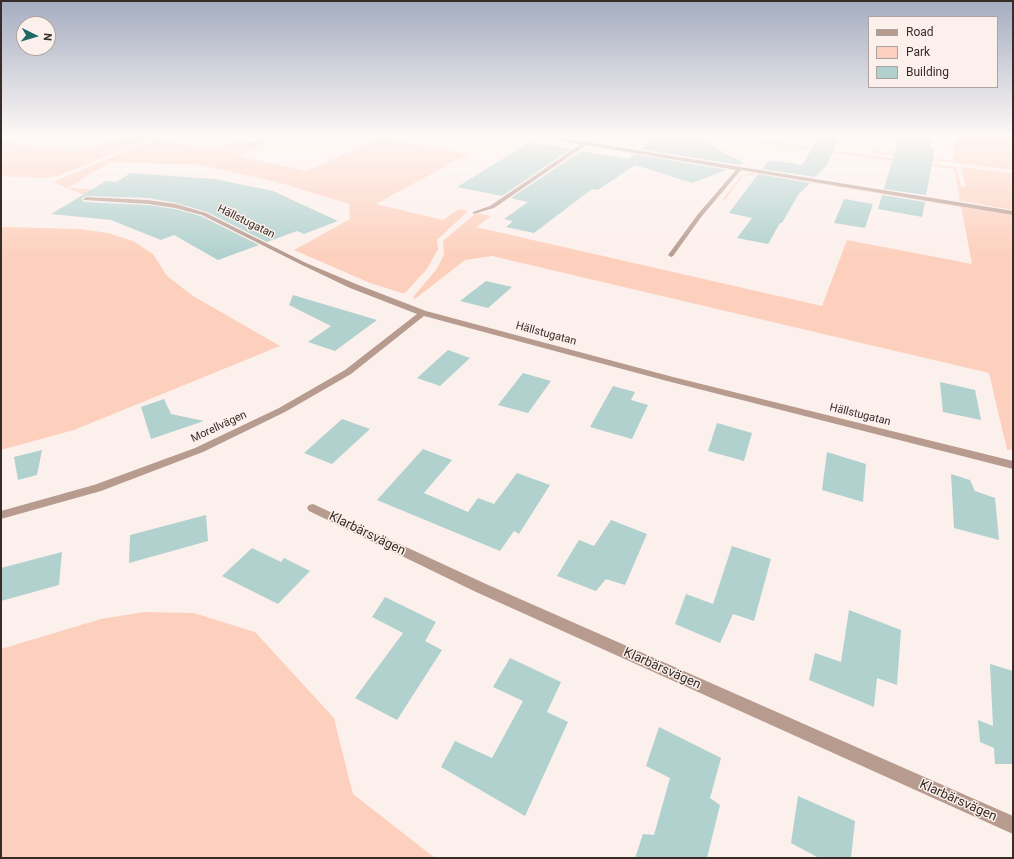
<!DOCTYPE html>
<meta charset="utf-8">
<style>
body{margin:0}
#map{position:relative;width:1014px;height:859px;overflow:hidden;background:#fcf0ec;font-family:Roboto,sans-serif}
canvas{display:block}
.frame{position:absolute;inset:0;border:2px solid #372c28;pointer-events:none}
.legend{position:absolute;left:868px;top:16px;width:130px;height:72px;box-sizing:border-box;background:#fcf0ec;border:1px solid #ada29e;margin:0;padding:5px 7px;list-style:none;font-size:12px;color:#372c28}
.legend li{display:flex;align-items:center;gap:8px;height:20px}
.legend b{width:20px;border:1px solid #ada29e}
.north{position:absolute;left:16px;top:16px;width:40px;height:40px;box-sizing:border-box;background:#fcf0ec;border:1px solid #ada29e;border-radius:50%;rotate:95deg;font-size:11px;font-weight:700;line-height:16px;text-align:center;color:#372c28}
.north::after{content:'';display:block;margin:auto;width:14px;height:18px;background:#1f6a66;clip-path:polygon(50% 0,100% 100%,50% 72%,0 100%)}
</style>
<div id="map">
<canvas width="1014" height="859"></canvas>
<div class="frame"></div>
<ul class="legend">
<li><b style="height:5px;background:#b79b8f"></b>Road</li>
<li><b style="height:11px;background:#fdd0bd"></b>Park</li>
<li><b style="height:11px;background:#b0d1ce"></b>Building</li>
</ul>
<div class="north">N</div>
</div>
<script>
const ctx = document.querySelector('canvas').getContext('2d');
ctx.lineJoin = 'round';
function fillPath(path, color) {
  ctx.fillStyle = color;
  ctx.fill(path, 'evenodd');
}
function shape(rows) {
  const path = new Path2D();
  for (const r of rows) {
    path.moveTo(r[0], r[1]);
    for (let i = 2; i < r.length; i += 2) path.lineTo(r[i], r[i + 1]);
  }
  return path;
}
function write(font, color, halo, rows, align = 'center') {
  ctx.font = font + ' Roboto,sans-serif';
  ctx.lineWidth = 3;
  ctx.setLineDash([]);
  ctx.textBaseline = 'middle';
  ctx.strokeStyle = halo;
  ctx.fillStyle = color;
  for (const [text, x, y, turn = 0] of rows) {
    ctx.save();
    ctx.translate(x, y);
    ctx.rotate((+turn || 0) * Math.PI / 180);
    ctx.textAlign = isNaN(turn) ? turn : align;
    if (halo) ctx.strokeText(text, 0, 0);
    ctx.fillText(text, 0, 0);
    ctx.restore();
  }
}
fillPath(shape([
 [133,136,163,136,129,147,58,176,41,178,1,176,1,142,75,151],
 [170,136,175,136,162,140,209,150,253,136,240,140,258,145,270,142,237,156,306,171,385,136,398,136,391,140,468,154,376,204,443,220,459,209,468,211,437,240,438,249,427,269,405,293,402,293,370,283,294,250,350,219,349,204,277,182,201,165,110,162,68,188,99,190,89,197,53,182,133,148],
 [712,136,726,136,956,167,961,186,966,187,961,167,1013,173,1013,210,956,200,960,199,954,169],
 [877,136,879,136,874,151,953,161,955,136,1013,136,1013,170,876,153,873,152,877,140,874,139],
 [751,173,763,174,1013,215,1013,449,1007,450,989,373,492,256,465,260,415,299,413,297,436,270,444,255,443,241,476,213,491,216,476,227,822,306,847,240,972,264,961,207,760,174,743,176,725,200,722,200,741,176],
 [1,227,80,229,108,233,133,241,153,254,167,276,193,296,280,346,74,430,1,450],
 [144,612,194,613,255,632,334,718,353,794,435,858,1,858,1,649,101,619]
]), '#fdd0bd');
fillPath(shape([
 [657,136,692,136,744,163,739,165,640,149],
 [820,136,840,136,827,165,815,177,762,169,769,160,802,165],
 [899,136,933,138,930,148,935,149,926,195,884,189],
 [530,142,571,149,502,196,457,187],
 [581,151,629,159,634,154,727,170,692,183,635,165,598,190,592,189,534,233,506,227,513,221,504,219,528,202,511,198],
 [130,173,215,179,273,191,338,221,304,234,297,231,267,242,207,212,176,203,148,198,86,196,82,198,84,202,148,205,175,209,201,216,259,245,218,260,174,235,161,240,111,220,51,214,106,181,117,182],
 [758,174,810,183,798,195,782,223,780,223,768,244,737,238,752,218,729,213],
 [882,195,925,202,922,217,878,209],
 [844,199,873,204,865,228,834,223],
 [486,281,512,287,488,308,460,301],
 [293,295,377,320,335,351,308,342,331,326,289,305],
 [448,350,470,358,440,386,417,378],
 [523,373,551,381,528,413,498,405],
 [940,382,975,390,981,420,943,412],
 [613,386,635,392,631,400,648,405,632,439,590,427],
 [164,399,171,414,204,421,151,439,141,407],
 [342,419,370,429,332,464,304,453],
 [717,423,752,433,744,461,708,451],
 [423,449,452,460,424,493,468,512,478,498,494,504,517,473,550,485,519,534,514,531,500,551,377,500],
 [42,450,37,475,18,480,14,457],
 [827,452,866,464,863,502,822,490],
 [951,474,970,480,975,491,995,498,999,540,954,528],
 [206,515,208,541,129,563,130,535],
 [611,520,647,534,625,585,606,579,596,591,557,576,579,540,594,546],
 [732,546,771,559,754,621,733,614,720,643,675,624,686,594,713,604],
 [252,548,281,562,284,558,310,571,278,604,222,576],
 [62,552,59,585,1,601,1,568],
 [385,597,436,622,425,641,442,650,397,720,355,698,403,633,372,617],
 [849,610,901,630,897,685,877,678,874,707,809,680,815,653,841,662],
 [510,658,561,682,547,712,568,722,525,816,441,767,455,741,492,758,523,701,493,687],
 [990,664,1013,671,1013,764,995,764,994,748,980,742,978,720,993,726],
 [659,727,721,758,710,798,720,805,707,858,635,858,643,834,654,835,670,778,646,766],
 [798,796,855,821,851,858,819,858,791,843]
]), '#b0d1ce');
fillPath(shape([
 [270,136,276,136,253,145,249,144,270,136],
 [537,136,586,142,1013,211,1013,215,741,170,702,216,673,256,671,257,668,255,698,214,736,170,586,145,494,208,473,214,473,212,490,206,581,144,537,136],
 [86,197,148,200,176,204,206,213,306,263,356,284,426,311,673,377,1013,461,1013,469,667,381,424,316,351,374,285,412,203,452,101,491,1,519,1,511,94,485,195,448,279,408,345,370,417,314,350,288,302,265,202,215,175,208,148,204,84,200,84,198,86,197],
 [313,504,486,584,1013,816,1013,834,476,592,309,511,307,508,309,505,313,504]
]), '#b79b8f');
const sky = ctx.createLinearGradient(0, 0, 0, 256);
sky.addColorStop(0, '#a5adc1');
sky.addColorStop(0.53, '#fef8f6');
sky.addColorStop(1, '#fef8f600');
ctx.fillStyle = sky;
ctx.fillRect(0, 0, 1014, 256);
write('11px', '#372c28', '#fcf0ec', [
 ["Hällstugatan",246,222,26],
 ["Hällstugatan",546,334,15],
 ["Hällstugatan",860,415,14],
 ["Morellvägen",219,427,-25]
]);
write('13px', '#372c28', '#fcf0ec', [
 ["Klarbärsvägen",367,534,26],
 ["Klarbärsvägen",662,669,24],
 ["Klarbärsvägen",958,801,24]
]);
</script>
